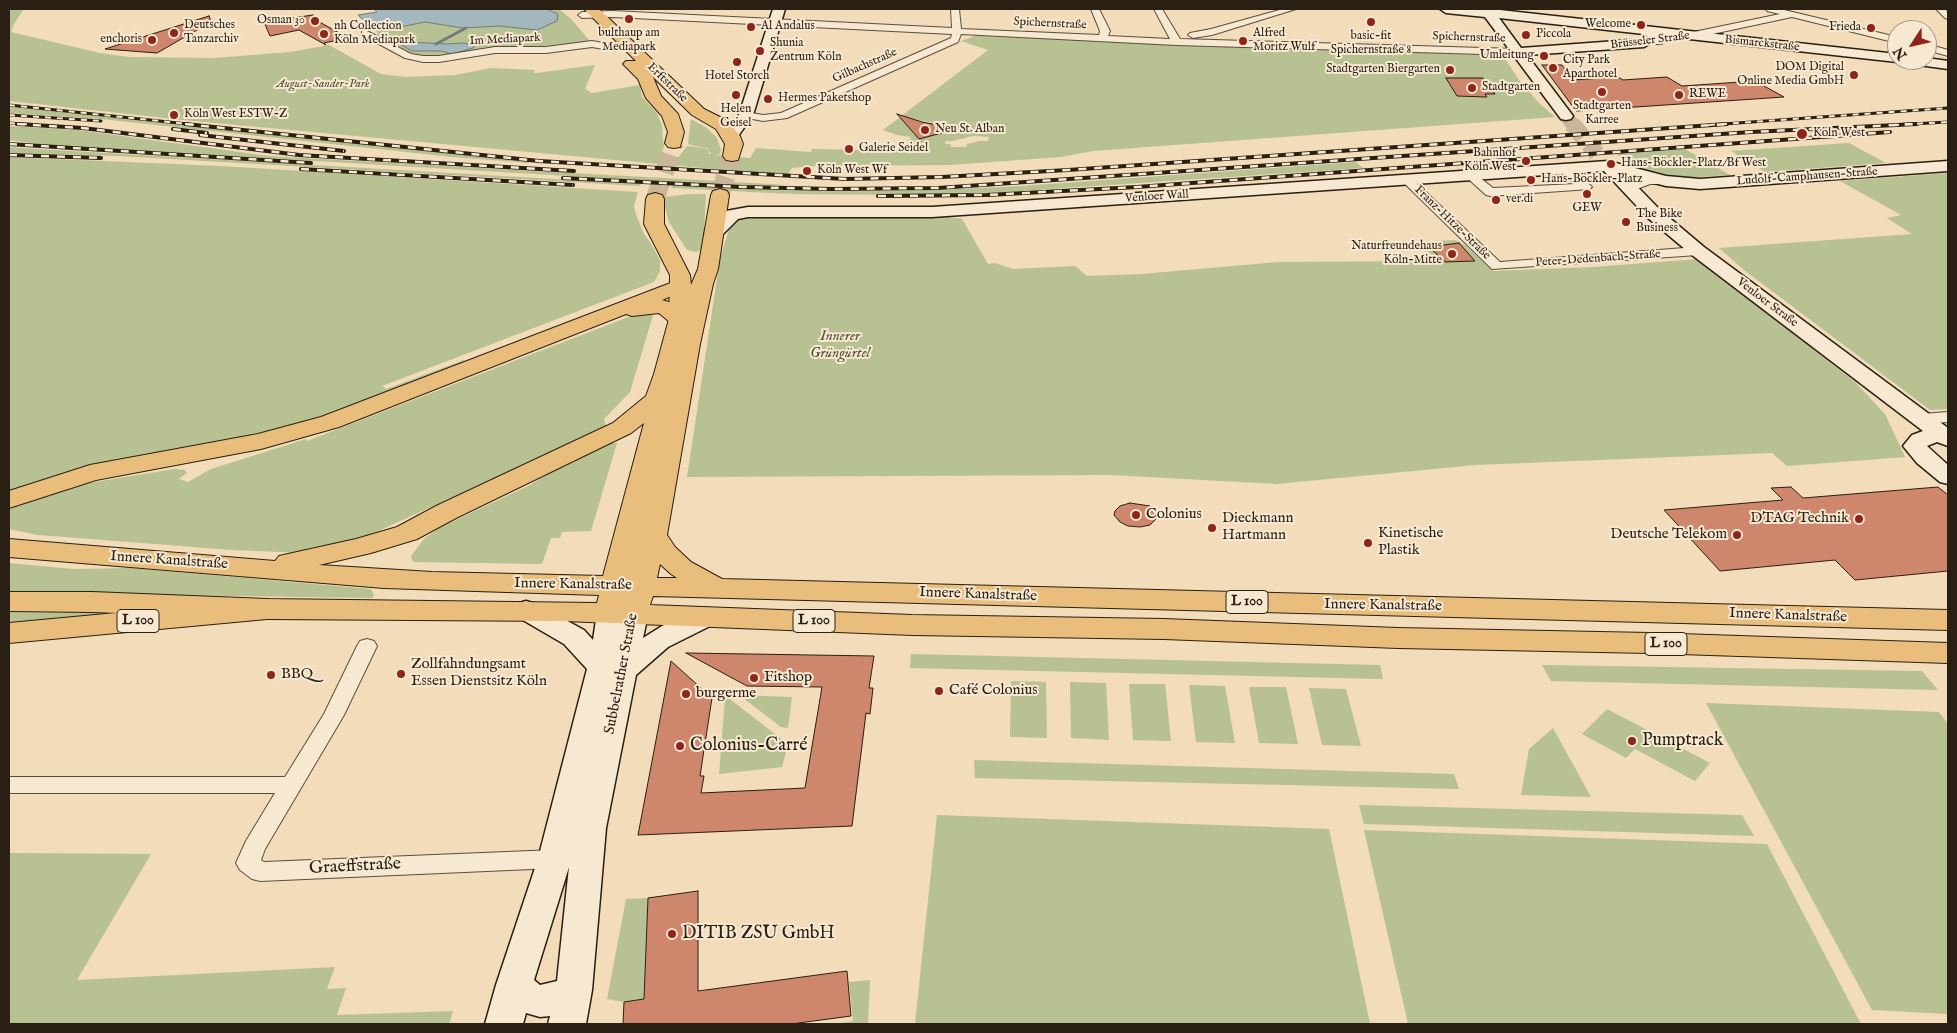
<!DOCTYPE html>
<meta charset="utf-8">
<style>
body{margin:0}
#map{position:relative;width:1957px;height:1033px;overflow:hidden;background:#f2dcba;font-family:"IM FELL English",serif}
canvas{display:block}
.frame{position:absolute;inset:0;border:10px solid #291f13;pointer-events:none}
.north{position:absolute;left:1887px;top:20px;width:50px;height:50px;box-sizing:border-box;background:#f7e8d2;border:1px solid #a59886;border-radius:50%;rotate:235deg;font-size:14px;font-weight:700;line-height:20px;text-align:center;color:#291f13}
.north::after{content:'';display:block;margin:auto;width:18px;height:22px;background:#8f2418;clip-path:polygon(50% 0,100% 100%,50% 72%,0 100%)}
</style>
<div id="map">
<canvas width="1957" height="1033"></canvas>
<div class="frame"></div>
<div class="north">N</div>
</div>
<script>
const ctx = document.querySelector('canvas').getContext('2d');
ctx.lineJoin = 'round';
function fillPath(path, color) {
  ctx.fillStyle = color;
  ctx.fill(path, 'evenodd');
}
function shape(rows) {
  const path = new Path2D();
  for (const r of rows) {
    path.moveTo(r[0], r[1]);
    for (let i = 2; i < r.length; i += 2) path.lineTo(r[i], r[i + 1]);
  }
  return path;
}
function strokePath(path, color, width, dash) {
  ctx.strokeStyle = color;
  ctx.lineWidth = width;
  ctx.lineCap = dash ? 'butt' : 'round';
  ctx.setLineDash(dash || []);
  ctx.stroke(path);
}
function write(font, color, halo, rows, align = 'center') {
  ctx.font = font + ' "IM FELL English",serif';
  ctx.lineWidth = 4;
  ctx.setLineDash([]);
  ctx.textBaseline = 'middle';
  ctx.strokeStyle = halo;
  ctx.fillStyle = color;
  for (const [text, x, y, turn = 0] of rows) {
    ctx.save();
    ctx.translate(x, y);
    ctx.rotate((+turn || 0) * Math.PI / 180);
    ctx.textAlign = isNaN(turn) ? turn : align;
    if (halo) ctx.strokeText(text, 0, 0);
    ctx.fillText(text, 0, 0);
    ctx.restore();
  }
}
fillPath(shape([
 [9,9,24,9,14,24,11,32,100,53,129,57,214,58,290,52,329,45,381,74,405,77,455,75,491,68,535,70,534,73,537,73,595,65,585,89,592,93,640,85,642,97,657,113,662,125,663,143,665,144,662,152,661,160,675,162,687,146,705,148,708,150,709,154,711,154,707,148,690,145,688,143,691,119,707,128,717,138,721,150,720,154,715,155,750,158,756,148,811,152,812,149,866,150,867,144,906,148,911,137,897,135,883,130,988,50,961,41,978,35,1292,50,1441,51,1502,54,1519,80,1539,103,1555,117,1093,151,1061,157,950,165,815,166,792,168,788,174,745,172,183,120,9,101],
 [1447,78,1488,79,1492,83,1489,84,1494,94,1485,94,1487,97,1457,96],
 [913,119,939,124,943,126,937,133,914,134,908,126],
 [973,136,989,137,988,141,979,141,967,144,966,147,950,147,951,144,945,144,946,141,953,141],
 [546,9,559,9,572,20,589,40,584,44,433,58,410,54,378,36,377,32,365,22,400,27,425,22,463,28,499,26,512,28,547,10],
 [9,106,144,120,531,162,528,163,452,157,101,119,9,113],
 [9,126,78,130,269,156,788,185,746,186,635,180,46,145,9,140],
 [1849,143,1886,163,1765,172,1731,151],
 [9,147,37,149,641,184,640,186,118,156,9,153],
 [1685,149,1730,175,1684,178,1670,177,1639,170,1616,154],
 [9,157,221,166,638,192,634,206,636,215,644,234,650,242,660,260,660,271,654,282,382,386,386,389,464,360,469,363,346,409,279,431,66,474,9,492],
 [1356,162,1363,168,990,193,902,195,793,194,671,188,673,185,865,191,936,190,1021,186],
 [1948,173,1948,409,1930,410,1744,270,1719,248,1912,234,1887,218,1901,215,1840,181],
 [689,194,706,194,703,249,696,252,687,250,669,222,664,204,665,197],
 [927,214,962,219,988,264,995,263,1013,269,1075,266,1087,276,1142,274,1278,262,1437,261,1418,242,1455,240,1465,245,1493,271,1593,267,1698,259,1856,383,1885,414,1905,457,1787,466,1772,453,1476,465,1276,484,1112,475,687,477,720,259,731,223,741,215],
 [636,314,653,315,630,392,604,419,606,427,374,533,347,543,304,553,232,550,38,535,9,529,9,509,34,499,89,483,174,469,185,470,187,473,179,479,188,482,211,469,306,439,307,441],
 [606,443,617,443,591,531,562,532,560,538,551,538,542,564,413,562,411,556,424,539,439,528,530,485,569,461],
 [9,563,73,569,131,568,371,589,374,595,372,598,9,593],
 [9,612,120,613,117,616,9,625],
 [911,654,1380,665,1383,679,910,668],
 [1542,665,1922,671,1938,690,1551,681],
 [1011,681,1046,682,1047,738,1010,737],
 [1070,682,1106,683,1109,740,1071,738],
 [1129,684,1165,684,1171,741,1133,740],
 [1189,685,1225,686,1235,743,1196,742],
 [1249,687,1286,687,1298,744,1259,743],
 [1309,688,1346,689,1361,746,1322,745],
 [739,695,792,697,788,728,781,727],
 [727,697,788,744,782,767,719,774,725,699],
 [1706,703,1939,712,1948,724,1948,1014,1872,1010],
 [1607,709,1710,763,1695,781,1635,749,1626,758,1582,734],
 [1553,728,1591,797,1521,795,1529,749],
 [974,760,1454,774,1459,789,975,778],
 [1359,805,1742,815,1754,836,1364,824],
 [937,815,1329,829,1370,1024,915,1024],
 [1364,830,1767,844,1861,1024,1408,1024],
 [9,853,151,854,77,980,335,967,327,989,346,988,337,1015,453,1011,449,1024,9,1024],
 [648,898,644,999,624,1002,607,999,626,899],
 [870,980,868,1024,835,1024,853,1021,849,982]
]), '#b7c192');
const water = shape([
 [374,9,546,9,558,14,557,21,537,30,499,26,463,28,425,22,400,27,365,22,358,15,377,12,374,9],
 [410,42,446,44,464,43,475,46,473,48,452,54,441,51,412,51,400,44,410,42]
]);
fillPath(water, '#a2b8bc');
strokePath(water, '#727b78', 1);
strokePath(shape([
 [436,44,466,28]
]), '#727b78', 3);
const building = shape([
 [313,15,313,20,316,20,348,38,324,43,326,45,299,30,270,36,264,22,313,15],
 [209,16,211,22,157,53,105,49,209,16],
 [1542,65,1562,65,1573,80,1618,77,1623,80,1667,77,1682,86,1755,81,1784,97,1576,111,1542,65],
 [1446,78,1483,78,1495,94,1485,94,1487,97,1457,96,1446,78],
 [897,114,922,122,957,129,919,139,897,114],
 [1459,243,1475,261,1445,262,1429,247,1459,243],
 [1791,487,1803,498,1938,487,1948,495,1948,571,1855,580,1835,560,1720,571,1664,510,1783,500,1771,488,1791,487],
 [1130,503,1150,506,1156,513,1156,519,1150,525,1140,527,1128,526,1120,522,1114,515,1115,511,1120,506,1130,503],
 [686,653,874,656,869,688,873,688,870,714,866,713,852,826,638,835,671,661,712,698,700,776,704,776,701,793,805,788,822,687,747,686,686,653],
 [698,891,698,991,847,971,851,1016,791,1024,623,1024,624,1002,644,999,648,898,698,891]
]);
fillPath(building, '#ce876d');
strokePath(building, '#291f13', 1);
strokePath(shape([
 [1566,116,1573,125]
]), '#cab699', 14, [14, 7]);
strokePath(shape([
 [1572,124,1597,154]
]), '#cab699', 17, [17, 9]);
strokePath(shape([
 [720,195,732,156],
 [655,199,674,143]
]), '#cab699', 19, [19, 9]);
const street = shape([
 [951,9,959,9,961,29,1099,35,1100,31,1091,9,1099,9,1110,31,1108,36,1170,39,1154,9,1162,9,1180,39,1517,49,1522,52,1517,55,1176,45,961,34,958,42,787,118,763,121,742,117,741,115,746,112,763,115,781,113,951,38,952,34,613,17,582,18,578,15,582,12,613,11,952,28,951,9],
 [1283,9,1296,9,1212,35,1193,38,1188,35,1190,33,1211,29,1283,9],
 [1766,9,1780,9,1897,37,1897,43,1792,17,1689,39,1684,36,1689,33,1780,14,1767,11,1766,9],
 [1936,9,1945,9,1948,12,1948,19,1945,18,1936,9],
 [1644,29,1661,35,1665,40,1662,44,1656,44,1655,39,1641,34,1641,30,1644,29],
 [365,30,411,54,423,56,439,56,495,47,546,47,592,41,615,45,620,48,615,51,592,47,546,53,495,53,439,62,423,62,405,58,362,35,362,31,365,30],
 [1927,44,1948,50,1948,56,1927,50,1927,44],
 [1562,165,1566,166,1590,185,1592,187,1590,189,1490,196,1486,195,1464,175,1466,173,1474,173,1493,188,1575,184,1556,168,1562,165],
 [1407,177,1411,178,1500,262,1698,247,1704,251,1698,255,1492,269,1403,182,1401,180,1403,178,1407,177],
 [1649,178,1666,178,1672,181,1666,184,1650,184,1629,192,1623,188,1625,186,1649,178],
 [1948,412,1948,422,1922,424,1916,422,1914,419,1916,416,1922,414,1948,412],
 [367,639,374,641,377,646,344,715,265,849,261,860,264,862,555,850,563,852,567,859,563,866,555,868,260,881,252,879,240,870,236,863,246,841,275,793,9,793,9,777,285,777,324,714,357,646,360,641,367,639]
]);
const secondary = shape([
 [773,9,785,9,753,115,736,139,726,139,723,136,739,115,773,9],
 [1440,9,1491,9,1897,54,1897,60,1902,60,1897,62,1499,18,1521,48,1644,39,1651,43,1644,47,1527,55,1573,116,1571,119,1566,120,1561,119,1485,17,1446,13,1440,9],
 [1927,58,1948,61,1948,69,1911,64,1904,60,1927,60,1927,58],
 [1608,161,1666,176,1700,179,1948,161,1948,171,1700,189,1666,186,1627,176,1660,210,1704,247,1948,428,1948,446,1937,442,1927,446,1948,465,1948,484,1940,482,1917,463,1903,446,1912,435,1923,431,1692,255,1648,218,1604,171,932,217,748,217,738,219,720,237,714,238,708,237,705,233,726,211,748,207,932,207,1608,161],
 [526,601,536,604,584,630,593,640,597,613,601,607,611,604,621,607,623,610,624,608,634,605,644,608,648,614,643,638,662,626,696,611,706,608,716,611,720,617,716,623,668,647,636,675,606,828,592,990,586,1024,548,1024,550,1016,540,1017,526,1013,523,1024,485,1024,496,985,538,859,587,669,564,644,516,616,512,610,516,604,526,601],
 [569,867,557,981,540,985,534,980,569,867]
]);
const primary = shape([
 [584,9,599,9,704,109,728,121,740,136,743,144,738,160,732,161,726,160,723,156,725,144,716,129,692,115,653,77,661,96,678,114,684,132,680,147,674,148,668,147,665,143,668,132,662,116,646,98,638,79,623,64,626,61,636,61,584,9],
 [720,189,727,191,729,195,718,269,713,284,700,344,667,535,675,547,691,562,722,579,1948,610,1948,630,653,596,650,605,912,615,1164,619,1398,628,1650,633,1948,643,1948,663,1650,653,1398,648,1164,639,912,635,564,621,267,619,92,612,9,611,9,592,92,592,267,599,597,603,599,595,384,588,9,557,9,539,275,561,279,556,356,539,397,527,436,506,613,423,646,396,654,374,669,319,670,275,644,224,646,199,648,195,655,193,662,195,664,199,664,224,690,275,691,285,698,269,711,195,713,191,720,189],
 [644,423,603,576,432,572,319,565,371,553,417,539,456,518,631,433,644,423],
 [660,564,671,574,677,578,657,578,660,564]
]);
const highway = shape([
 [681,279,688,281,692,285,688,289,662,300,679,305,691,319,688,324,680,326,672,324,659,313,632,316,626,314,339,427,261,449,96,480,9,508,9,491,90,465,258,434,321,417,681,279],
 [267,599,278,602,282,609,278,616,267,619,9,643,9,623,267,599]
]);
strokePath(street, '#5b4e3d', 2);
strokePath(secondary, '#291f13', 3);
strokePath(primary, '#291f13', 2);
strokePath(highway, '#291f13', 2);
fillPath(street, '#f7e8d2');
fillPath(secondary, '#f7e8d2');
fillPath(primary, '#e9be7d');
fillPath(highway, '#e9be7d');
const railFar1 = shape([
 [9,105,197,125],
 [9,115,101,121],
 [9,123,36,125],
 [1709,125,1948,108],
 [1893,125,1948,122]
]);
const rail = shape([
 [17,124,83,128,299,155,574,171],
 [185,124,539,161,845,179,942,177,1068,170,1727,124],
 [173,129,207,133],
 [200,135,344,151],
 [9,144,311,163],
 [9,155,101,158],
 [301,169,573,185],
 [563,178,742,187,832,189,938,188,1751,132,1917,124],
 [878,196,987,195,1137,187,1890,132]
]);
strokePath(railFar1, '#291f13', 3);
strokePath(rail, '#291f13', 4);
strokePath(railFar1, '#f7e8d2', 2, [6]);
strokePath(rail, '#f7e8d2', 2.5, [8]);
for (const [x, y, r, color] of [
 [629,19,5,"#8f2418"],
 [315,21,5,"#8f2418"],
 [1371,22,5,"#8f2418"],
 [1641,25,5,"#8f2418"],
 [751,27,5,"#8f2418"],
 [1871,28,5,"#8f2418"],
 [174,33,5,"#8f2418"],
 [324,34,5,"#8f2418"],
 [1526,35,5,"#8f2418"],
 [152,40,5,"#8f2418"],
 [1243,41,5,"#8f2418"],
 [760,51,5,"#8f2418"],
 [1544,56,5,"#8f2418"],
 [737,62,5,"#8f2418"],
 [1553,68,5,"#8f2418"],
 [1450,70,5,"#8f2418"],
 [1854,75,5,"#8f2418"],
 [1472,88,5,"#8f2418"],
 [1602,92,5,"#8f2418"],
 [736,95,5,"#8f2418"],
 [1679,95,5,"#8f2418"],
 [768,99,5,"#8f2418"],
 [174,115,5,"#8f2418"],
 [925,130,5,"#8f2418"],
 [1802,134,6,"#8f2418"],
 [849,149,5,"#8f2418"],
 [1526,161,5,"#8f2418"],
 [1611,164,5,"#8f2418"],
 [807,171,5,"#8f2418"],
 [1531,180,5,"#8f2418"],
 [1587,194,5,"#8f2418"],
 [1496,200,5,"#8f2418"],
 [1626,222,5,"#8f2418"],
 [1452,254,5,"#8f2418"],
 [1136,515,5,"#8f2418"],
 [1859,519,5,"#8f2418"],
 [1212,528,5,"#8f2418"],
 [1737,535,5,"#8f2418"],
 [1368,543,5,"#8f2418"],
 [401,674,5,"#8f2418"],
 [271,675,5,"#8f2418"],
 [754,678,5,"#8f2418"],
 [939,691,5,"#8f2418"],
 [686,694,5,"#8f2418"],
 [1632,741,5,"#8f2418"],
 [680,746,5,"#8f2418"],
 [672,934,5,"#8f2418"]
]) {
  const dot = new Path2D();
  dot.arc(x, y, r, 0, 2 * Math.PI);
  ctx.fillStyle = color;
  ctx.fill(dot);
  strokePath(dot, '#f7e8d2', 2);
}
write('12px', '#291f13', '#f7e8d2', [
 ["Osman 30",305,21,"right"],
 ["Welcome",1631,25,"right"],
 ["Deutsches",184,26],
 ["Tanzarchiv",184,40],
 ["nh Collection",334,27],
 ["Köln Mediapark",334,41],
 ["Al Andalus",761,27],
 ["Frieda",1861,28,"right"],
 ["bulthaup am",629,34,"center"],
 ["Mediapark",629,48,"center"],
 ["Alfred",1253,34],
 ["Moritz Wulf",1253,48],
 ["Piccola",1536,35],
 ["basic-fit",1371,37,"center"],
 ["Spichernstraße 8",1371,51,"center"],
 ["enchoris",142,40,"right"],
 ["Shunia",770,44],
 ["Zentrum Köln",770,58],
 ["Umleitung",1534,56,"right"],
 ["City Park",1563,61],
 ["Aparthotel",1563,75],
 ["DOM Digital",1844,68,"right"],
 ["Online Media GmbH",1844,82,"right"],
 ["Stadtgarten Biergarten",1440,70,"right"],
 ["Hotel Storch",737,77,"center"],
 ["Stadtgarten",1482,88],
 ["REWE",1689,95],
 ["Hermes Paketshop",778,99],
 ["Stadtgarten",1602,107,"center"],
 ["Karree",1602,121,"center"],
 ["Helen",736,110,"center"],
 ["Geisel",736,124,"center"],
 ["Köln West ESTW-Z",184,115],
 ["Neu St. Alban",935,130],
 ["Köln West",1813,134],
 ["Galerie Seidel",859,149],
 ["Bahnhof",1516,154,"right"],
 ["Köln West",1516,168,"right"],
 ["Hans-Böckler-Platz/Bf West",1621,164],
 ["Köln West Wf",817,171],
 ["Hans-Böckler-Platz",1541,180],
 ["ver.di",1506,200],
 ["GEW",1587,209,"center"],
 ["The Bike",1636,215],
 ["Business",1636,229],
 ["Naturfreundehaus",1442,247,"right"],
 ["Köln-Mitte",1442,261,"right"]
], 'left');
write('12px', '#291f13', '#f7e8d2', [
 ["Spichernstraße",1050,24,3],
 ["Spichernstraße",1469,38,2],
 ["Im Mediapark",505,40,-3],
 ["Brüsseler Straße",1650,41,-7],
 ["Bismarckstraße",1762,44,6],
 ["Gilbachstraße",865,66,-24],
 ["Erftstraße",667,83,44],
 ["Ludolf-Camphausen-Straße",1807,177,-4],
 ["Venloer Wall",1157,197,-4],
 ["Franz-Hitze-Straße",1452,223,44],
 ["Peter-Dedenbach-Straße",1598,259,-4],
 ["Venloer Straße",1767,303,37]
]);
write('italic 12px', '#545039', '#f7e8d2', [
 ["August-Sander-Park",323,85]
]);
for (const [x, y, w] of [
 [1247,602,42],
 [138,621,42],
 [814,621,42],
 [1666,644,42]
]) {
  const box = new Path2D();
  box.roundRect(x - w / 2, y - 11.5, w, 23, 4);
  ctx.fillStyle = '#f7e8d2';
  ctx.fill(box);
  strokePath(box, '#291f13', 1);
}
write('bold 14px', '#291f13', null, [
 ["L 100",1247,602],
 ["L 100",138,621],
 ["L 100",814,621],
 ["L 100",1666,644]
]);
write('italic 15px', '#545039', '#f7e8d2', [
 ["Innerer",840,337],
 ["Grüngürtel",840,354]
]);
write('15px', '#291f13', '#f7e8d2', [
 ["Colonius",1146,515],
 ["Dieckmann",1222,519],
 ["Hartmann",1222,536],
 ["DTAG Technik",1849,519,"right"],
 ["Kinetische",1378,534],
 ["Plastik",1378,551],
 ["Deutsche Telekom",1727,535,"right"],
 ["Zollfahndungsamt",411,665],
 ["Essen Dienstsitz Köln",411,682],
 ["BBQ",281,675],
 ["Fitshop",764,678],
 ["Café Colonius",949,691],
 ["burgerme",696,694]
], 'left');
write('15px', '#291f13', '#f7e8d2', [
 ["Innere Kanalstraße",169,561,4],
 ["Innere Kanalstraße",573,585,1],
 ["Innere Kanalstraße",978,595,2],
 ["Innere Kanalstraße",1383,606,1],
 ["Innere Kanalstraße",1788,616,2],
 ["Subbelrather Straße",622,674,-79]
]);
write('18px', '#291f13', '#f7e8d2', [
 ["Pumptrack",1642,741],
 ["Colonius-Carré",690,746],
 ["DITIB ZSU GmbH",682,934]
], 'left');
write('18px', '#291f13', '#f7e8d2', [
 ["Graeffstraße",355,867,-3]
]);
</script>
